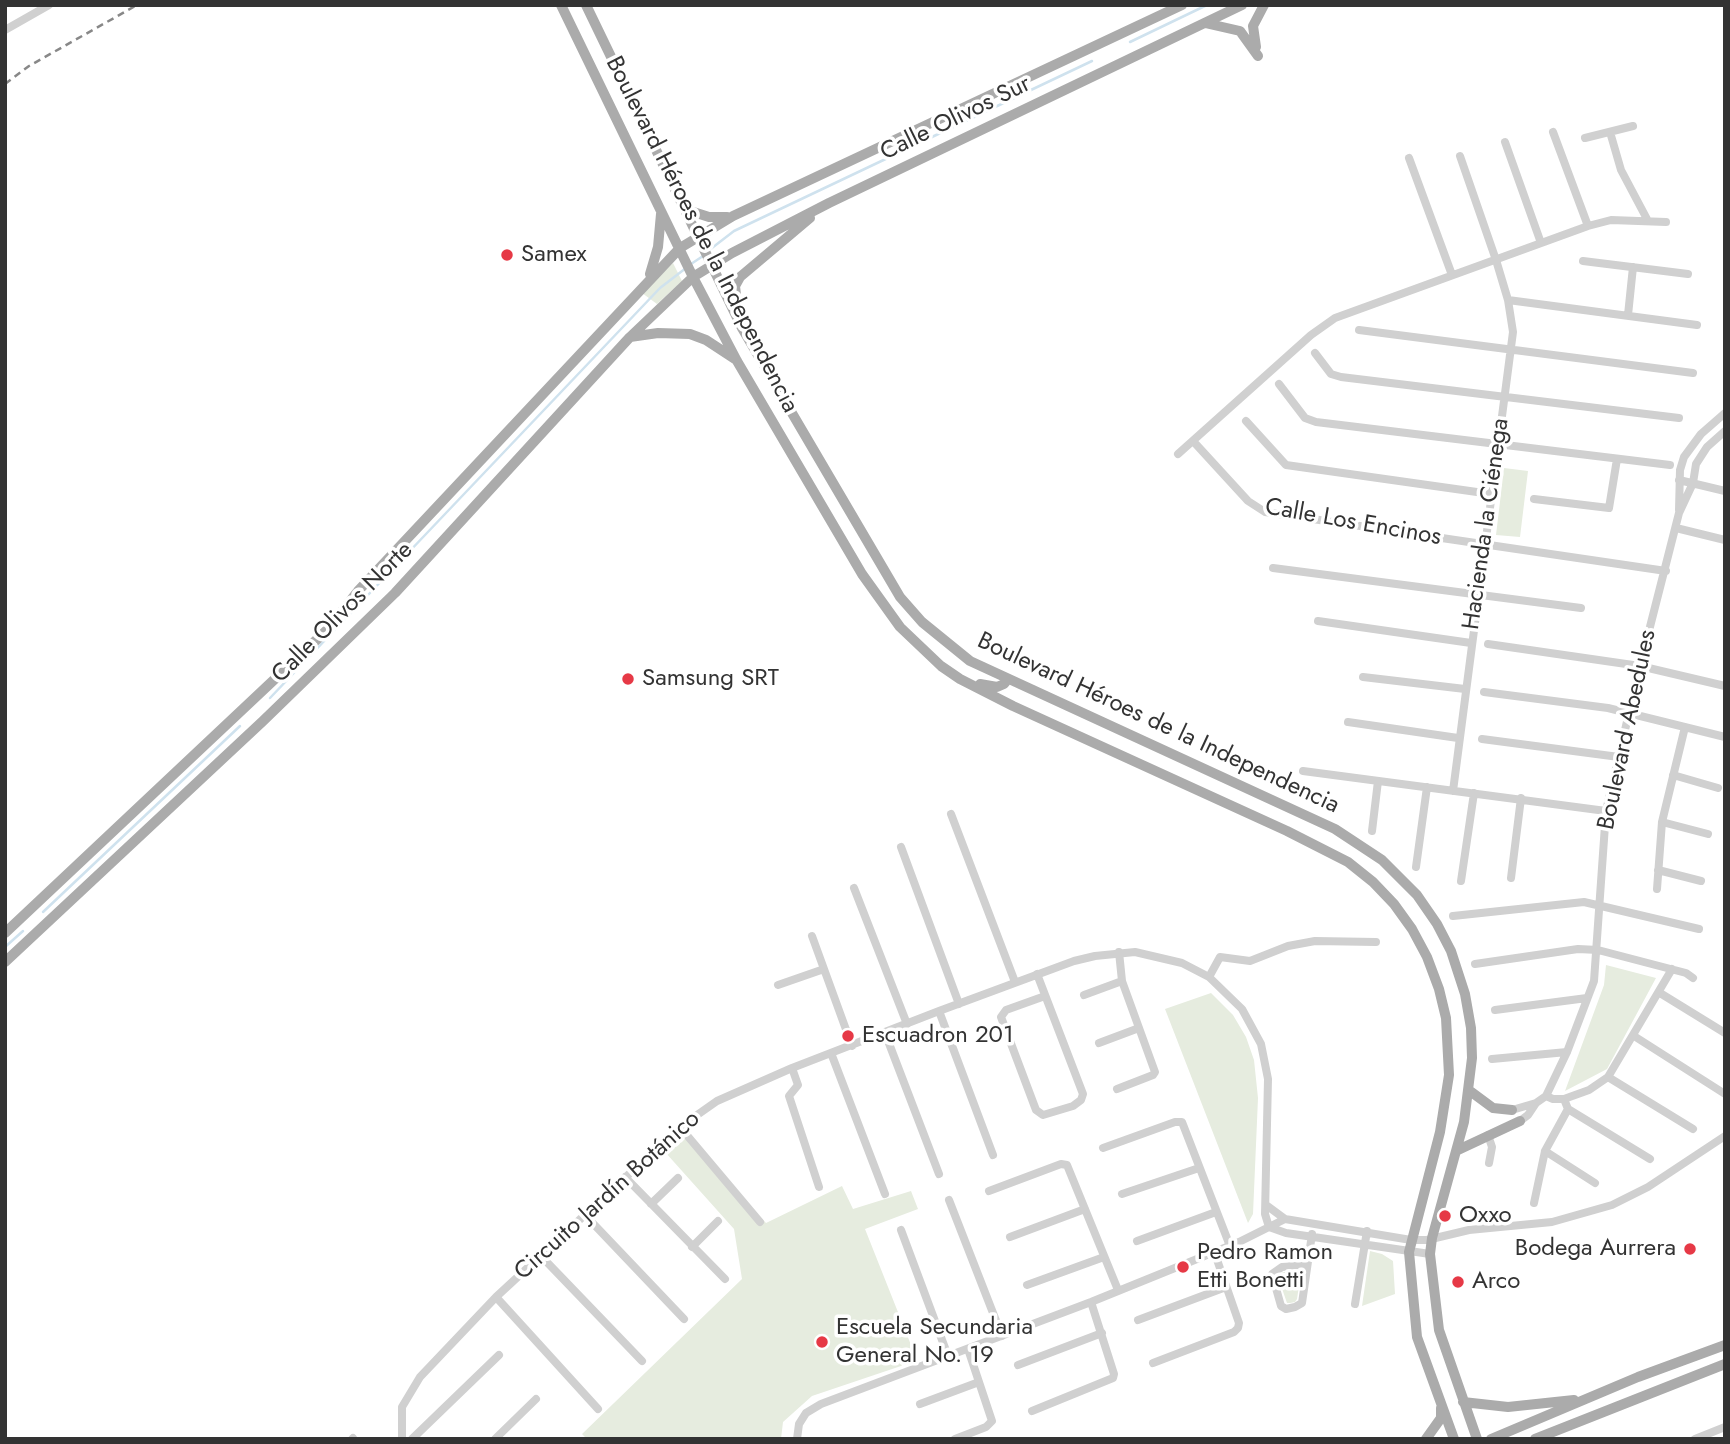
<!DOCTYPE html>
<meta charset="utf-8">
<style>
body{margin:0}
#map{position:relative;width:1730px;height:1444px;overflow:hidden;background:#fff;font-family:Jost,sans-serif}
canvas{display:block}
.frame{position:absolute;inset:0;border:7px solid #333;pointer-events:none}
</style>
<div id="map">
<canvas width="1730" height="1444"></canvas>
<div class="frame"></div>
</div>
<script>
const ctx = document.querySelector('canvas').getContext('2d');
ctx.lineJoin = 'round';
function fillPath(path, color) {
  ctx.fillStyle = color;
  ctx.fill(path, 'evenodd');
}
function shape(rows) {
  const path = new Path2D();
  for (const r of rows) {
    path.moveTo(r[0], r[1]);
    for (let i = 2; i < r.length; i += 2) path.lineTo(r[i], r[i + 1]);
  }
  return path;
}
function strokePath(path, color, width, dash) {
  ctx.strokeStyle = color;
  ctx.lineWidth = width;
  ctx.lineCap = dash ? 'butt' : 'round';
  ctx.setLineDash(dash || []);
  ctx.stroke(path);
}
function write(font, color, halo, rows, align = 'center') {
  ctx.font = font + ' Jost,sans-serif';
  ctx.lineWidth = 7;
  ctx.setLineDash([]);
  ctx.textBaseline = 'middle';
  ctx.strokeStyle = halo;
  ctx.fillStyle = color;
  for (const [text, x, y, turn = 0] of rows) {
    ctx.save();
    ctx.translate(x, y);
    ctx.rotate((+turn || 0) * Math.PI / 180);
    ctx.textAlign = isNaN(turn) ? turn : align;
    if (halo) ctx.strokeText(text, 0, 0);
    ctx.fillText(text, 0, 0);
    ctx.restore();
  }
}
fillPath(shape([
 [673,263,682,281,657,304,642,293],
 [1504,468,1528,471,1520,537,1496,535],
 [1606,965,1656,978,1607,1069,1565,1091,1604,985],
 [1211,993,1233,1015,1246,1037,1254,1060,1258,1098,1253,1214,1248,1223,1165,1009],
 [684,1136,766,1223,842,1186,853,1209,911,1191,918,1209,865,1229,915,1355,901,1366,812,1396,783,1422,781,1439,587,1439,582,1434,742,1279,734,1229,665,1152],
 [1370,1251,1382,1254,1393,1261,1395,1294,1362,1306],
 [1288,1271,1301,1273,1297,1299,1295,1302,1290,1303,1287,1303,1277,1274]
]), '#e6ecdf');
strokePath(shape([
 [1130,42,1207,5],
 [708,251,734,231,1092,61],
 [691,264,703,256],
 [270,698,660,288,686,268],
 [43,912,240,726],
 [5,947,23,931]
]), '#cfe2ee', 2.5);
strokePath(shape([
 [5,30,49,5],
 [1553,132,1588,226],
 [1610,132,1621,170,1648,221],
 [1585,138,1633,126],
 [1505,142,1541,243],
 [1409,158,1452,275],
 [1583,261,1688,274],
 [1508,300,1697,325],
 [1628,315,1633,267],
 [1359,330,1693,373],
 [1315,353,1331,374,1341,377,1679,418],
 [1279,384,1305,418,1316,422,1670,465],
 [1246,421,1286,465,1491,494],
 [1193,441,1248,501,1265,512,1666,571],
 [1178,454,1311,335,1335,318,1588,226,1611,220,1666,222],
 [1679,480,1725,491],
 [1534,499,1609,508,1617,459],
 [1679,510,1680,470,1684,457,1701,434,1725,413],
 [1676,528,1725,540],
 [1273,568,1581,608],
 [1318,621,1471,643],
 [1488,644,1640,666,1725,686],
 [1363,677,1465,689],
 [1484,692,1608,708,1725,737],
 [1348,722,1458,738],
 [1482,739,1619,757],
 [1303,771,1606,811],
 [1673,775,1718,788],
 [1453,791,1513,332,1508,300,1496,260,1460,156],
 [951,814,1015,982],
 [1662,822,1708,834],
 [1372,831,1378,781],
 [901,847,959,1004],
 [1416,867,1427,787],
 [1658,870,1701,881],
 [1511,878,1521,798],
 [1461,881,1474,793],
 [854,888,907,1024],
 [1657,889,1662,822,1685,727],
 [1453,916,1584,902,1699,929],
 [812,936,852,1046],
 [1475,964,1578,949,1598,950,1686,973,1693,978],
 [1037,974,1083,1094,1081,1100,1073,1106,1043,1115,1036,1110,1001,1017,1006,1010,1045,996],
 [1209,977,1220,957,1250,961,1288,946,1315,941,1376,942],
 [778,985,824,969],
 [1660,993,1725,1033],
 [1084,995,1122,981],
 [1495,1010,1587,998],
 [939,1011,993,1155],
 [885,1033,939,1174],
 [1634,1036,1725,1094],
 [1099,1043,1139,1028],
 [831,1053,885,1194],
 [1492,1059,1567,1052],
 [792,1068,798,1085,789,1096,819,1187],
 [1608,1077,1693,1129],
 [1117,1089,1153,1075,1155,1072,1122,981,1119,952],
 [1546,1096,1553,1099,1564,1099,1589,1090,1608,1077,1672,969],
 [1564,1099,1568,1109,1650,1159],
 [1512,1110,1536,1103],
 [1520,1121,1528,1115,1536,1103,1546,1096,1567,1052,1594,981,1606,811,1640,666,1679,513,1693,483,1696,464,1707,447,1725,431],
 [680,1127,760,1222],
 [1488,1135,1492,1147,1489,1163],
 [1103,1148,1175,1122,1182,1122,1230,1246],
 [1545,1151,1595,1183],
 [625,1177,725,1279],
 [989,1191,1061,1164,1067,1165,1118,1290],
 [1122,1194,1199,1168],
 [949,1200,1002,1336],
 [1534,1203,1545,1151,1568,1109],
 [651,1204,678,1178],
 [1266,1205,1285,1219,1411,1240,1427,1240,1469,1230,1552,1222,1612,1205,1648,1187,1725,1136],
 [585,1215,684,1319],
 [901,1230,948,1356],
 [1010,1237,1085,1209],
 [1137,1241,1216,1212],
 [692,1247,718,1221],
 [541,1256,642,1361],
 [1307,1264,1282,1267,1272,1274,1281,1306,1286,1309,1295,1307,1302,1303,1312,1234],
 [1027,1285,1104,1257],
 [496,1297,598,1409],
 [1355,1304,1367,1231],
 [1138,1320,1226,1287],
 [1153,1363,1234,1332,1238,1328,1239,1323,1214,1251],
 [1018,1365,1102,1333],
 [920,1404,979,1382],
 [1032,1411,1113,1378,1114,1374,1091,1302],
 [352,1439,353,1438],
 [402,1439,402,1407,420,1377,496,1297,680,1127,717,1101,792,1068,939,1011,1074,961,1095,956,1135,952,1182,963,1209,977,1242,1009,1261,1044,1268,1079,1265,1214,1269,1227,1286,1233,1430,1254],
 [412,1439,499,1355],
 [495,1439,536,1399],
 [797,1439,799,1424,806,1413,821,1404,1091,1302,1239,1242,1285,1219],
 [955,1439,986,1427,992,1421,968,1349],
 [1695,1439,1725,1427]
]), '#d0d0d0', 8);
strokePath(shape([
 [561,5,693,277,737,361,862,574,900,627,941,666,960,679,1013,706,1287,831,1348,862,1373,882,1394,904,1412,929,1427,957,1439,989,1446,1018,1449,1075,1440,1132,1409,1252,1417,1337,1454,1439],
 [586,5,742,328,900,597,922,622,970,661,1335,829,1382,860,1417,895,1437,924,1451,951,1465,994,1471,1028,1472,1058,1464,1122,1432,1238,1430,1254,1439,1330,1477,1439],
 [1205,23,1240,31,1258,56],
 [1256,47,1253,26,1264,5],
 [684,209,709,217,727,217],
 [650,274,658,247,661,214],
 [738,312,735,286,740,277,810,218],
 [630,337,658,333,690,334,706,340,735,359],
 [980,684,997,687,1004,684,1008,679],
 [5,933,328,629,358,591,680,248,733,216,1182,5],
 [5,962,263,721,395,593,630,337,693,277,732,253,829,203,1242,5],
 [1470,1091,1493,1108,1512,1110],
 [1458,1150,1520,1121],
 [1463,1402,1508,1407,1574,1400],
 [1426,1439,1441,1418,1441,1408],
 [1491,1439,1638,1377,1725,1345],
 [1535,1439,1725,1364]
]), '#ababab', 10);
strokePath(shape([
 [5,84,29,66,137,5]
]), '#888', 2.5, [7, 5]);
for (const [x, y, r, color] of [
 [507,255,7,"#e63946"],
 [628,679,7,"#e63946"],
 [848,1036,7,"#e63946"],
 [1445,1216,7,"#e63946"],
 [1690,1249,7,"#e63946"],
 [1183,1267,7,"#e63946"],
 [1458,1282,7,"#e63946"],
 [822,1342,7,"#e63946"]
]) {
  const dot = new Path2D();
  dot.arc(x, y, r, 0, 2 * Math.PI);
  ctx.fillStyle = color;
  ctx.fill(dot);
  strokePath(dot, '#fff', 2.5);
}
write('24px', '#333', '#fff', [
 ["Calle Olivos Sur",956,119,-26],
 ["Boulevard Héroes de la Independencia",701,235,63],
 ["Calle Los Encinos",1353,523,10],
 ["Hacienda la Ciénega",1487,524,-82],
 ["Calle Olivos Norte",343,613,-45],
 ["Boulevard Héroes de la Independencia",1158,724,25],
 ["Boulevard Abedules",1628,730,-78],
 ["Circuito Jardín Botánico",608,1196,-42]
]);
write('24px', '#333', '#fff', [
 ["Samex",521,255],
 ["Samsung SRT",642,679],
 ["Escuadron 201",862,1036],
 ["Oxxo",1459,1216],
 ["Bodega Aurrera",1676,1249,"right"],
 ["Pedro Ramon",1197,1253],
 ["Etti Bonetti",1197,1281],
 ["Arco",1472,1282],
 ["Escuela Secundaria",836,1328],
 ["General No. 19",836,1356]
], 'left');
</script>
